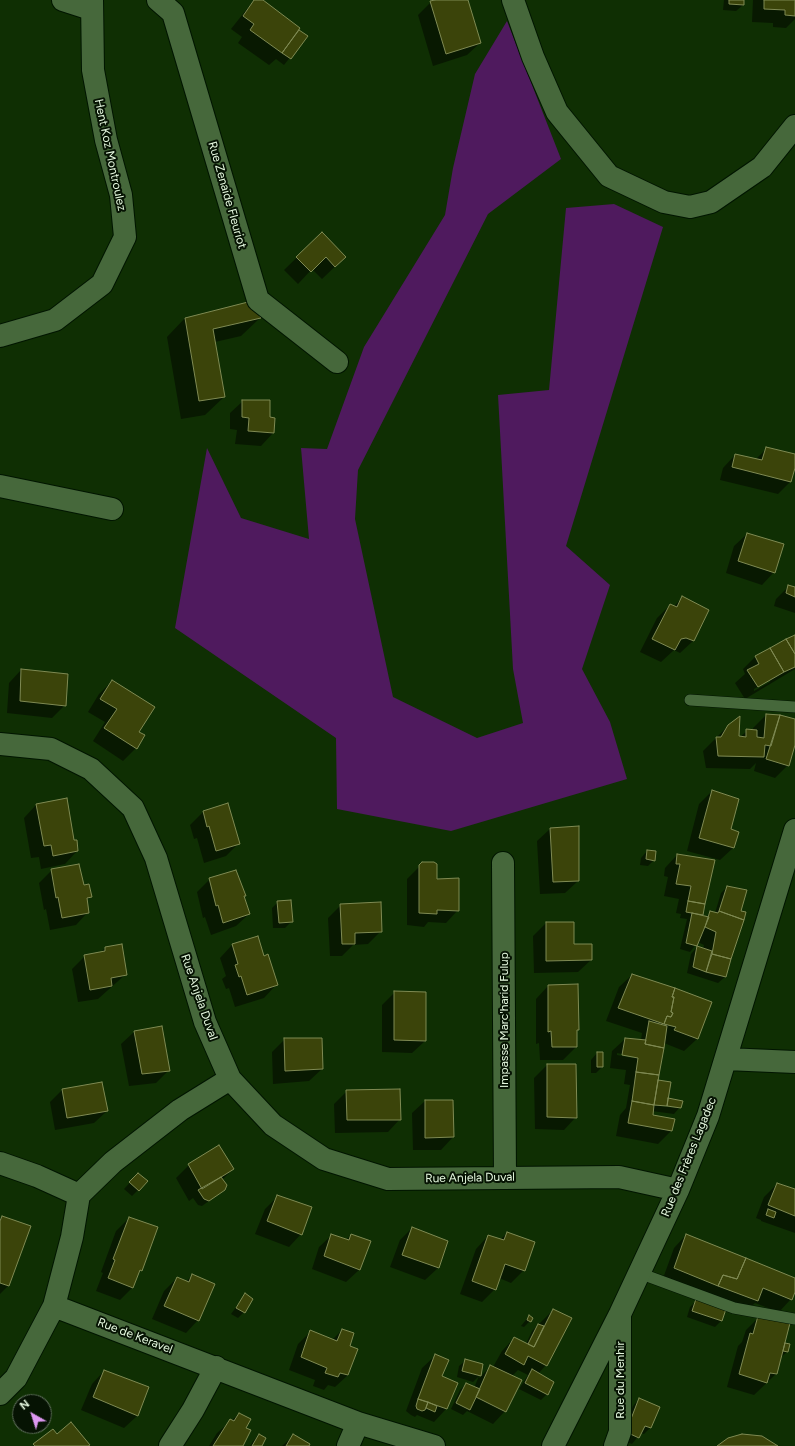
<!DOCTYPE html>
<meta charset="utf-8">
<style>
body{margin:0}
#map{position:relative;width:795px;height:1446px;overflow:hidden;background:#0f2f03;font-family:Figtree,sans-serif}
canvas{display:block}
.north{position:absolute;left:12px;top:1394px;width:40px;height:40px;box-sizing:border-box;background:#061303;border:1px solid #5f6f5b;border-radius:50%;rotate:321deg;font-size:11px;font-weight:700;line-height:16px;text-align:center;color:#e5f8df}
.north::after{content:'';display:block;margin:auto;width:14px;height:18px;background:#de98f2;clip-path:polygon(50% 0,100% 100%,50% 72%,0 100%)}
</style>
<div id="map">
<canvas width="795" height="1446"></canvas>
<div class="north">N</div>
</div>
<script>
const ctx = document.querySelector('canvas').getContext('2d');
ctx.lineJoin = 'round';
function fillPath(path, color) {
  ctx.fillStyle = color;
  ctx.fill(path, 'evenodd');
}
function shape(rows) {
  const path = new Path2D();
  for (const r of rows) {
    path.moveTo(r[0], r[1]);
    for (let i = 2; i < r.length; i += 2) path.lineTo(r[i], r[i + 1]);
  }
  return path;
}
function strokePath(path, color, width, dash) {
  ctx.strokeStyle = color;
  ctx.lineWidth = width;
  ctx.lineCap = dash ? 'butt' : 'round';
  ctx.setLineDash(dash || []);
  ctx.stroke(path);
}
function write(font, color, halo, rows, align = 'center') {
  ctx.font = font + ' Figtree,sans-serif';
  ctx.lineWidth = 4;
  ctx.setLineDash([]);
  ctx.textBaseline = 'middle';
  ctx.strokeStyle = halo;
  ctx.fillStyle = color;
  for (const [text, x, y, turn = 0] of rows) {
    ctx.save();
    ctx.translate(x, y);
    ctx.rotate((+turn || 0) * Math.PI / 180);
    ctx.textAlign = isNaN(turn) ? turn : align;
    if (halo) ctx.strokeText(text, 0, 0);
    ctx.fillText(text, 0, 0);
    ctx.restore();
  }
}
fillPath(shape([
 [507,21,561,159,488,214,358,470,355,519,393,697,477,738,523,723,513,669,498,395,549,390,566,208,614,204,663,227,566,546,610,585,582,669,610,722,627,779,451,831,337,809,336,738,175,628,207,448,241,518,309,539,301,448,327,449,364,347,445,215,453,168,475,74]
]), '#4f1a5e');
fillPath(shape([
 [254,0,261,0,295,35,307,36,284,65,276,59,269,65,238,43,242,37,231,29],
 [438,0,467,0,480,43,467,55,433,66,418,15,431,2],
 [724,0,743,0,743,5,736,11,723,10],
 [753,0,795,0,795,19,786,28,773,27,773,23,752,22],
 [322,233,345,257,322,279,312,269,298,284,284,270],
 [185,318,260,318,241,336,215,342,224,397,205,415,181,419,167,337],
 [243,401,269,418,273,433,261,446,235,444,237,430,230,429,230,413],
 [767,448,795,455,795,464,790,482,778,494,720,480,723,468,735,455,755,460],
 [747,534,774,572,762,585,726,573,734,546],
 [789,586,795,588,795,613,774,606,776,599],
 [682,598,708,610,693,641,680,653,674,650,661,662,640,652,657,618,670,605,673,607],
 [795,636,795,669,745,699,735,683,745,674,743,669,755,657],
 [770,680,770,682,754,691,754,689],
 [21,670,65,705,52,718,7,713,9,683],
 [112,681,154,707,137,732,144,736,136,748,123,761,93,741,105,722,88,712,99,694],
 [766,715,795,720,795,742,788,765,775,778,754,771,756,763,750,769,706,768,703,751,728,726,740,737,747,731,753,731,753,728],
 [712,791,730,830,738,832,733,848,720,860,687,851,699,804],
 [227,804,239,843,226,856,204,863,197,838,194,839,190,825,203,812],
 [36,805,73,841,77,851,65,864,41,869,39,857,31,858,24,818],
 [578,827,578,881,565,893,540,894,537,841,550,829],
 [647,851,654,860,648,866,640,865,641,858],
 [677,855,714,861,702,916,706,917,711,912,715,913,721,893,727,887,739,911,725,977,718,983,687,973,691,954,697,947,703,949,704,945,698,942,690,952,680,949,687,919,680,918,681,914,676,913,679,899,664,896,668,877,664,876,665,868],
 [423,863,458,910,446,923,428,922,424,927,407,925,407,879],
 [52,870,84,887,91,896,86,901,88,912,76,925,50,930,46,909,44,910,39,883],
 [210,879,245,896,244,897,249,914,236,926,211,935,205,917,203,918,197,892],
 [278,902,292,921,285,928,273,928,272,908],
 [341,905,381,931,368,944,353,945,342,956,330,956,328,918],
 [546,923,591,960,578,972,534,973,533,936],
 [232,945,264,957,276,985,264,998,235,1007,229,988,226,989,222,979,226,976,220,958],
 [105,948,126,974,98,999,78,1002,72,969,85,956,100,953],
 [632,975,711,1002,697,1039,684,1051,664,1043,657,1081,667,1099,680,1107,674,1114,652,1111,652,1116,674,1120,671,1131,658,1144,616,1136,620,1115,626,1108,630,1085,624,1084,626,1070,610,1068,612,1051,625,1039,641,1040,642,1033,606,1021,619,987],
 [617,1053,633,1056,633,1058,617,1055],
 [644,1104,676,1107,676,1108],
 [548,986,576,1031,576,1047,563,1060,540,1060,539,1043,536,1044,536,999],
 [395,992,425,1041,412,1053,382,1052,382,1005],
 [162,1027,169,1070,156,1083,129,1086,121,1044,134,1032],
 [285,1039,322,1069,309,1081,273,1084,272,1052],
 [597,1053,602,1067,596,1073,591,1073,591,1060],
 [547,1065,576,1117,564,1130,535,1129,534,1078],
 [62,1090,107,1111,94,1123,55,1130,50,1102],
 [347,1091,400,1119,388,1132,335,1133,334,1104],
 [425,1101,453,1137,441,1150,413,1150,412,1113],
 [189,1165,233,1169,222,1180,224,1190,202,1206,198,1205,193,1198,189,1201,176,1178],
 [138,1174,138,1190,132,1196,124,1189],
 [777,1184,795,1190,795,1233,761,1221,761,1220,756,1218,764,1197],
 [277,1197,301,1234,289,1247,255,1234,265,1209],
 [2,1217,8,1286,0,1294,0,1219],
 [129,1218,141,1270,138,1273,133,1287,120,1300,96,1291,103,1273,101,1272,116,1231],
 [412,1228,447,1242,438,1268,425,1280,390,1267,400,1240],
 [507,1233,524,1270,511,1283,499,1278,495,1289,482,1302,460,1294,476,1249,488,1236,500,1240],
 [332,1235,346,1240,351,1235,359,1270,346,1282,312,1269,319,1247],
 [686,1235,795,1279,795,1290,791,1299,779,1312,755,1303,744,1313,662,1281,674,1248],
 [192,1275,198,1320,186,1333,152,1319,164,1291,177,1278,186,1282],
 [245,1295,244,1312,238,1318,231,1314],
 [697,1300,721,1321,715,1327,687,1317,690,1307],
 [553,1310,546,1365,538,1374,547,1394,541,1400,519,1389,528,1375,518,1370,512,1376,505,1411,493,1424,467,1411,463,1415,451,1409,460,1390,466,1384,474,1388,479,1376,473,1382,457,1377,459,1366,466,1360,482,1364,479,1378,491,1366,493,1367,502,1351,514,1338,526,1344,532,1331],
 [529,1316,530,1321,524,1327,521,1326],
 [759,1317,784,1343,789,1345,787,1352,780,1358,776,1374,754,1395,727,1387,738,1346,742,1342,746,1330],
 [342,1330,348,1346,348,1375,335,1387,328,1385,324,1390,313,1386,315,1380,289,1370,298,1344,311,1331,332,1340],
 [435,1356,440,1377,457,1384,446,1409,434,1422,417,1415,415,1417,411,1415,406,1411,422,1368],
 [104,1371,148,1388,137,1416,124,1428,81,1410,92,1384],
 [639,1399,650,1428,644,1434,641,1433,632,1444,620,1439,633,1406],
 [239,1414,245,1428,242,1446,209,1446,217,1433],
 [259,1435,261,1446,250,1446,253,1441],
 [293,1436,308,1446,282,1446]
]), '#0007');
const building = shape([
 [254,0,263,0,300,28,282,53,250,30,254,24,243,16,254,0],
 [435,0,468,0,481,43,446,54,430,1,435,0],
 [729,0,744,0,744,5,729,4,729,0],
 [764,0,795,0,795,16,785,15,785,10,764,9,764,0],
 [299,30,308,36,291,59,282,53,299,30],
 [322,232,346,257,335,267,326,257,311,272,296,257,322,232],
 [252,301,261,318,213,329,225,397,199,401,185,318,252,301],
 [242,400,270,400,270,417,275,418,274,433,248,431,249,418,242,417,242,400],
 [766,447,795,454,795,468,791,482,732,467,735,454,762,460,766,447],
 [747,533,784,544,775,573,738,561,747,533],
 [788,585,795,587,795,597,786,593,788,585],
 [682,596,709,610,694,641,686,638,681,639,675,650,652,639,670,604,677,607,682,596],
 [795,635,795,654,786,639,795,635],
 [786,639,795,654,795,667,784,672,770,648,786,639],
 [770,648,784,672,758,687,747,670,759,664,755,656,770,648],
 [21,669,68,674,66,706,20,701,21,669],
 [112,680,155,707,139,732,145,735,137,749,104,728,117,709,100,699,112,680],
 [766,714,780,715,771,746,765,745,764,757,718,756,716,737,721,737,728,725,740,716,739,736,746,737,746,729,757,730,757,737,764,738,766,714],
 [780,715,795,719,795,745,789,766,766,759,780,715],
 [712,790,739,799,731,829,739,832,734,848,699,838,712,790],
 [67,798,74,840,77,840,78,851,53,856,51,845,44,846,36,804,67,798],
 [228,803,240,844,216,851,209,826,207,827,203,811,228,803],
 [579,826,579,881,553,882,550,828,579,826],
 [647,850,656,851,655,861,646,859,647,850],
 [677,854,715,860,705,904,688,901,691,886,676,884,680,864,676,864,677,854],
 [422,862,434,862,437,864,437,879,459,878,459,911,437,910,437,914,419,913,419,865,422,862],
 [79,864,84,885,89,884,92,897,87,898,89,913,62,918,58,897,56,898,51,869,79,864],
 [236,870,246,896,244,896,250,914,223,923,218,905,216,906,209,878,236,870],
 [727,886,747,890,741,911,746,912,744,920,719,911,727,886],
 [291,900,293,922,279,923,277,901,291,900],
 [688,901,705,904,703,915,686,912,688,901],
 [381,902,382,932,355,933,355,944,342,944,340,904,381,902],
 [710,911,718,913,719,911,744,920,731,959,712,954,716,932,705,927,710,911],
 [692,913,709,917,697,946,686,943,692,913],
 [546,922,574,922,574,944,592,944,592,960,546,961,546,922],
 [258,936,264,956,268,954,278,985,247,995,241,976,239,977,235,965,238,964,232,944,258,936],
 [122,944,127,975,111,978,112,986,90,990,84,955,105,951,105,947,122,944],
 [697,946,712,951,706,972,693,967,697,946],
 [712,954,731,959,726,977,706,972,712,954],
 [632,974,675,988,672,997,674,997,671,1012,673,1013,671,1017,667,1016,664,1024,618,1008,632,974],
 [578,984,579,1030,577,1030,577,1047,552,1047,551,1031,548,1032,548,985,578,984],
 [675,988,712,1002,698,1039,674,1030,676,1027,664,1024,667,1016,671,1017,673,1013,671,1012,674,997,672,997,675,988],
 [394,991,426,992,426,1041,394,1040,394,991],
 [649,1021,667,1026,664,1048,645,1044,649,1021],
 [162,1026,170,1071,142,1074,134,1031,162,1026],
 [284,1038,322,1038,323,1069,285,1071,284,1038],
 [625,1038,646,1040,645,1044,664,1048,659,1075,636,1072,638,1058,622,1055,625,1038],
 [597,1052,603,1052,603,1067,597,1067,597,1052],
 [547,1064,576,1064,577,1118,547,1117,547,1064],
 [636,1072,659,1075,654,1105,632,1101,636,1072],
 [658,1080,671,1082,667,1106,654,1105,658,1080],
 [102,1082,108,1111,67,1118,62,1089,102,1082],
 [400,1089,401,1120,347,1120,346,1090,400,1089],
 [668,1098,683,1101,681,1108,667,1106,668,1098],
 [425,1100,453,1100,454,1137,425,1138,425,1100],
 [632,1101,654,1105,653,1115,675,1119,672,1131,628,1123,632,1101],
 [219,1145,234,1169,202,1189,188,1164,219,1145],
 [138,1173,148,1181,139,1191,129,1182,138,1173],
 [221,1177,227,1185,225,1190,209,1201,204,1199,198,1190,221,1177],
 [777,1183,795,1189,795,1216,768,1205,777,1183],
 [277,1195,312,1207,302,1235,267,1221,277,1195],
 [768,1209,776,1212,774,1218,766,1215,768,1209],
 [2,1216,31,1226,9,1286,0,1283,0,1221,2,1216],
 [129,1217,158,1227,142,1271,140,1270,133,1288,108,1278,115,1260,113,1259,129,1217],
 [412,1227,448,1241,439,1268,402,1255,412,1227],
 [507,1232,535,1242,525,1271,505,1264,496,1290,472,1281,488,1235,504,1240,507,1232],
 [331,1234,349,1240,351,1234,371,1241,360,1270,324,1256,331,1234],
 [686,1234,746,1258,737,1279,723,1275,718,1286,674,1268,686,1234],
 [746,1258,795,1278,795,1292,792,1300,763,1288,758,1301,718,1286,723,1275,737,1279,746,1258],
 [192,1274,215,1284,199,1321,164,1306,177,1277,189,1282,192,1274],
 [245,1293,253,1299,245,1313,236,1308,245,1293],
 [696,1299,726,1309,722,1321,692,1311,696,1299],
 [553,1309,572,1318,547,1366,528,1356,524,1365,505,1354,514,1337,534,1347,553,1309],
 [529,1315,533,1318,531,1322,527,1320,529,1315],
 [758,1316,790,1323,777,1374,770,1373,767,1383,739,1374,750,1333,753,1334,758,1316],
 [538,1324,544,1326,534,1347,528,1344,538,1324],
 [342,1329,354,1333,350,1346,358,1349,348,1375,340,1373,338,1377,325,1373,327,1368,301,1357,310,1330,337,1341,342,1329],
 [785,1343,790,1344,788,1352,783,1351,785,1343],
 [435,1354,449,1360,442,1376,458,1383,447,1409,418,1399,435,1354],
 [465,1359,483,1364,481,1376,462,1371,465,1359],
 [490,1365,522,1380,506,1412,476,1397,490,1365],
 [532,1369,554,1382,548,1395,525,1383,532,1369],
 [104,1370,149,1387,138,1416,93,1397,104,1370],
 [466,1383,480,1389,470,1410,456,1403,466,1383],
 [639,1398,660,1407,651,1428,645,1426,639,1438,626,1432,639,1398],
 [418,1399,428,1402,425,1410,422,1411,417,1409,416,1406,418,1399],
 [428,1402,437,1406,435,1412,426,1408,428,1402],
 [239,1413,251,1419,246,1428,251,1430,243,1446,213,1446,230,1419,234,1421,239,1413],
 [71,1422,90,1445,88,1446,35,1446,33,1444,53,1429,57,1434,71,1422],
 [259,1434,266,1438,262,1446,252,1446,259,1434],
 [293,1434,310,1444,309,1446,286,1446,293,1434],
 [742,1434,762,1436,778,1446,717,1446,728,1438,742,1434]
]);
fillPath(building, '#3b440a');
strokePath(building, '#7f8a53', 1);
const lane = shape([
 [690,700,795,707],
 [639,1273,734,1308,795,1319]
]);
const street = shape([
 [63,0,91,9],
 [158,0,173,13,258,300,337,362],
 [513,0,533,57,557,112,609,176,664,202,690,207,711,202,762,167,795,126],
 [0,336,55,320,102,284,125,237,121,195,106,140,93,70,92,0],
 [0,486,112,509],
 [0,744,51,749,91,769,133,808,156,858,205,1022,230,1079,273,1125,324,1159,388,1179,619,1177,678,1190],
 [503,863,505,1177],
 [726,1059,795,1062],
 [0,1163,37,1176,79,1195],
 [54,1306,358,1423,434,1446],
 [0,1394,16,1378,54,1306,72,1237,79,1195,113,1162,180,1110,230,1079],
 [170,1446,193,1410,216,1367],
 [348,1446,358,1423],
 [553,1446,620,1314,678,1190,708,1116,795,830],
 [615,1446,620,1432,620,1317]
]);
strokePath(lane, '#011500', 12);
strokePath(street, '#011500', 24);
strokePath(lane, '#46683b', 11);
strokePath(street, '#46683b', 22);
write('12px', '#e5f8df', '#061303', [
 ["Hent Koz Montroulez",110,155,78],
 ["Rue Zenaïde Fleuriot",227,195,74],
 ["Rue Anjela Duval",199,997,71],
 ["Impasse Marc'harid Fulup",504,1020,-90],
 ["Rue des Frères Lagadec",689,1157,-68],
 ["Rue Anjela Duval",470,1178,-1],
 ["Rue de Keravel",135,1336,21],
 ["Rue du Menhir",620,1380,-90]
]);
</script>
